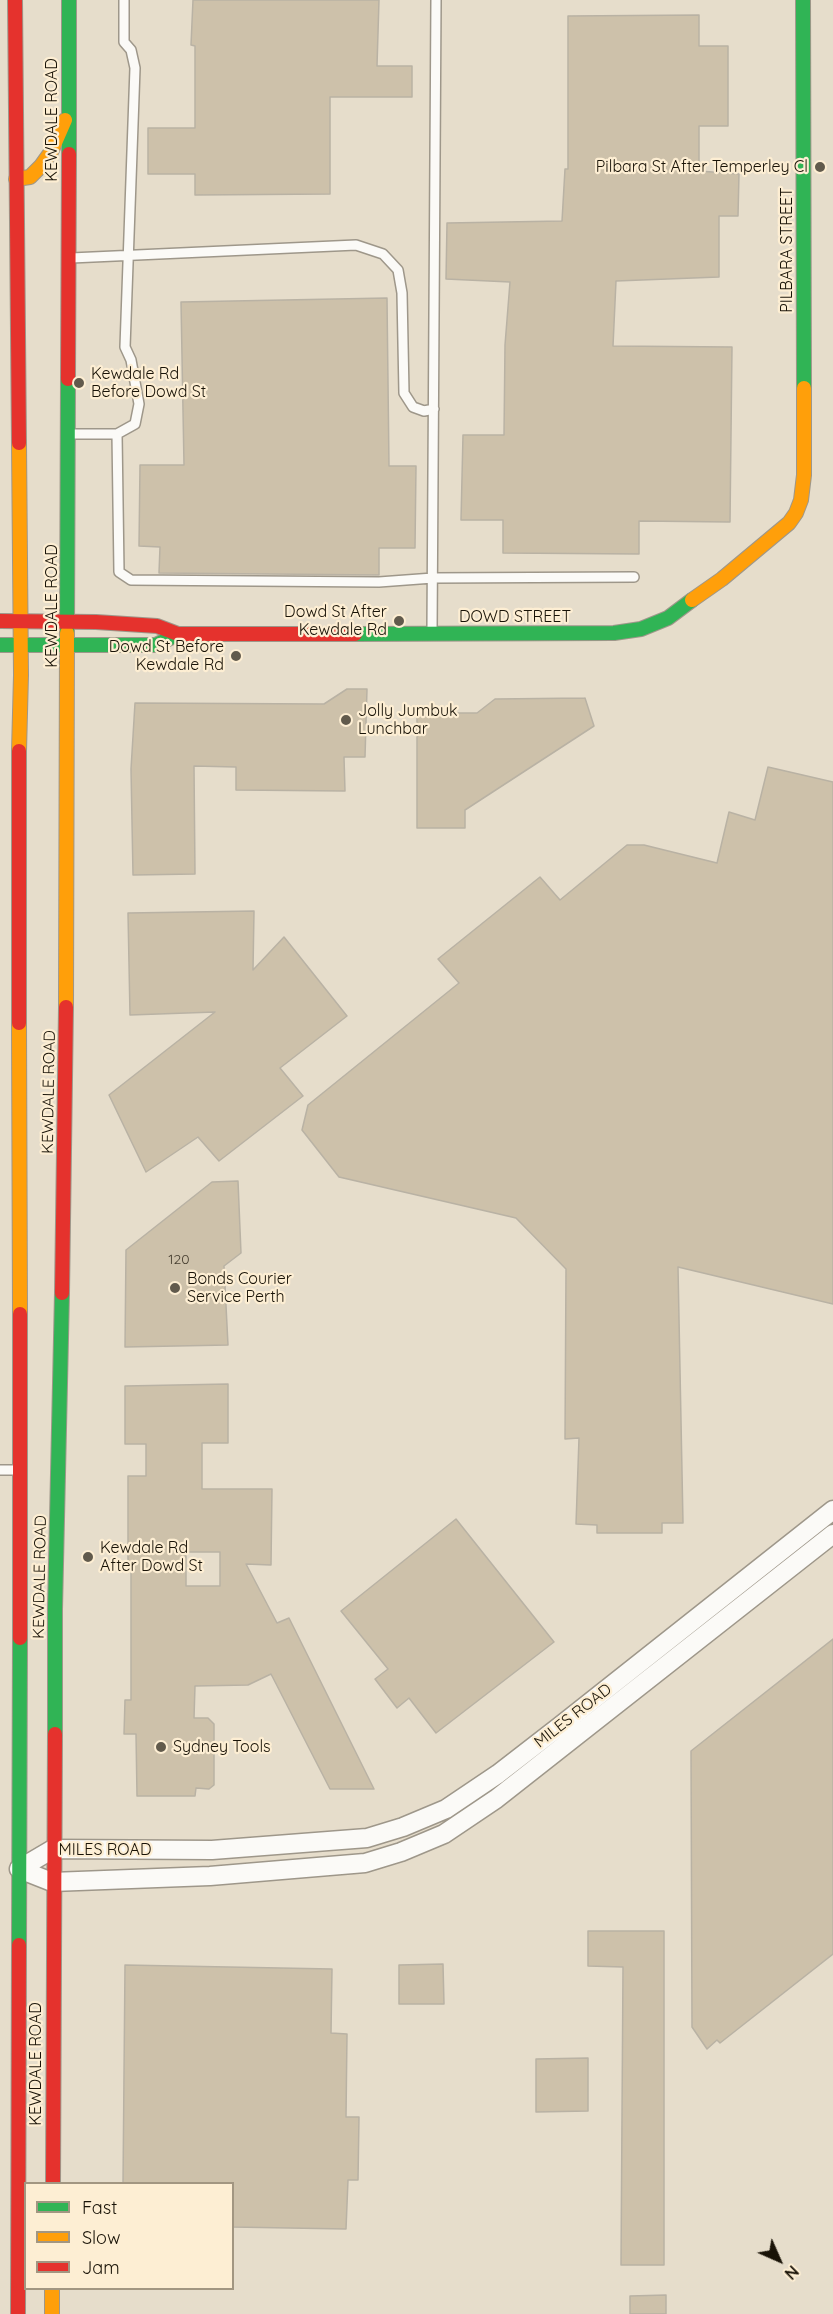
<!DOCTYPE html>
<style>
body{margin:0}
#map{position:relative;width:833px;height:2314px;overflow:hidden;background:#e6ddcb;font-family:Quicksand,sans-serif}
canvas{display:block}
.legend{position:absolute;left:24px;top:2182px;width:210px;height:108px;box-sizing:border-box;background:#fdeed3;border:2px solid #a29681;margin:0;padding:8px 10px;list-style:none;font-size:18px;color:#191307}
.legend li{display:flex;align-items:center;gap:12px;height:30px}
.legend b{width:30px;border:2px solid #a29681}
.north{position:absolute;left:749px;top:2230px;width:60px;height:60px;-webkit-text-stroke:4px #fdeed3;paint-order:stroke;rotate:135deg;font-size:16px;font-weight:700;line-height:24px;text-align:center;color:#191307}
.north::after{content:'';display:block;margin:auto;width:21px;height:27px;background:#191307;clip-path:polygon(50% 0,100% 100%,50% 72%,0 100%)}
</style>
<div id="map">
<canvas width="833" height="2314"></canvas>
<ul class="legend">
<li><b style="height:8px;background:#30b455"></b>Fast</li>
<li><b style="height:8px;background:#ff9f0a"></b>Slow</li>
<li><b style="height:8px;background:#e5322d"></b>Jam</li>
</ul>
<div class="north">N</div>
</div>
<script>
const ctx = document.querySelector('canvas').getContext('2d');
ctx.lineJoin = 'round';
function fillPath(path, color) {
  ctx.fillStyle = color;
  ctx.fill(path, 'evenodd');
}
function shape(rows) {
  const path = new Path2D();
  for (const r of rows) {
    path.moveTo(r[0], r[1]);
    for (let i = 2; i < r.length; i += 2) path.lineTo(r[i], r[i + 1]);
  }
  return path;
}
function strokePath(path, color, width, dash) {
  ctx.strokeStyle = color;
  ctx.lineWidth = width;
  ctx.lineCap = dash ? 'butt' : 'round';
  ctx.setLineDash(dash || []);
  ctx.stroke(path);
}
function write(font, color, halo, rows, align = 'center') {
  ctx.font = font + ' Quicksand,sans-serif';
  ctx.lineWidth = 4.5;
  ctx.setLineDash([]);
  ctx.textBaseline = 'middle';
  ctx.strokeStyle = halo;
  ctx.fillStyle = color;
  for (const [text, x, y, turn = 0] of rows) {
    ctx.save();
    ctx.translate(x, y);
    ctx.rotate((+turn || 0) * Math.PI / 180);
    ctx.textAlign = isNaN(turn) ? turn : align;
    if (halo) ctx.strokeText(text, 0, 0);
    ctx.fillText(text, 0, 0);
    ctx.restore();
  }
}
const building = shape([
 [193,0,379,0,377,66,412,66,412,97,330,97,330,194,195,195,195,174,148,174,148,128,195,128,195,46,191,45,193,0],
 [699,15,699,46,728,46,728,126,699,126,699,171,739,174,738,216,719,216,719,277,616,281,613,346,732,347,730,522,639,521,639,554,503,553,503,520,461,520,463,435,504,435,505,345,510,282,446,279,447,223,562,221,565,169,568,169,568,16,699,15],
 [387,298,389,466,416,466,415,548,379,548,379,575,159,573,160,547,139,546,140,465,184,465,181,302,387,298],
 [347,689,367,689,365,757,344,757,345,791,236,790,236,767,194,766,195,874,133,875,131,769,135,703,324,704,347,689],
 [585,698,594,726,465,810,465,828,417,828,417,713,477,713,495,699,585,698],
 [768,767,833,782,833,1304,678,1267,683,1523,662,1523,662,1533,597,1533,597,1525,576,1524,579,1438,565,1439,566,1269,516,1218,339,1177,302,1130,308,1105,459,983,438,959,540,877,560,900,627,845,644,845,717,863,729,812,755,820,768,767],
 [254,911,253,970,284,937,347,1016,280,1068,303,1096,219,1161,198,1137,146,1172,109,1095,215,1012,130,1015,128,913,254,911],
 [238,1181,241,1253,224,1266,228,1345,125,1347,126,1250,212,1182,238,1181],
 [228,1384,228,1443,202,1443,202,1489,272,1489,271,1565,246,1564,277,1623,289,1618,374,1789,330,1789,271,1674,248,1685,195,1686,194,1718,208,1718,214,1724,214,1785,209,1789,196,1788,195,1796,137,1796,136,1734,124,1734,125,1700,131,1700,131,1567,128,1567,128,1476,146,1476,146,1444,125,1444,125,1386,228,1384],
 [186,1552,220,1552,220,1586,186,1586,186,1552],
 [456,1519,554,1642,436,1733,409,1698,397,1708,375,1679,388,1669,341,1611,456,1519],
 [833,1639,833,1954,720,2043,717,2040,707,2049,692,2027,691,1751,833,1639],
 [588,1931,664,1931,664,2265,621,2265,623,1967,588,1966,588,1931],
 [443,1964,444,2004,399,2004,399,1965,443,1964],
 [125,1965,332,1969,331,2033,347,2034,346,2117,359,2117,358,2180,348,2180,346,2229,232,2227,232,2184,123,2184,125,1965],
 [588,2058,588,2111,536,2112,536,2059,588,2058],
 [666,2295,666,2314,630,2314,630,2296,666,2295]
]);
fillPath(building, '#cdc1aa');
strokePath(building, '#b9b2a4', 1.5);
const lane = shape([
 [71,258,356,245,383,254,398,270,402,293,404,393,413,407,424,411,434,409],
 [70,434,117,434,119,572,131,580,379,582,433,578,634,577],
 [117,434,135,424,139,404,131,360,125,347,135,68,131,50,124,42,124,0],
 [432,631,436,0],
 [0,1470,18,1470]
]);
const street = shape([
 [19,1869,53,1849,212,1850,367,1838,403,1827,446,1809,498,1774,560,1726,833,1510],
 [19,1869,52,1882,210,1876,365,1863,401,1852,444,1834,496,1799,833,1534]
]);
const fast = shape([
 [803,0,804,388],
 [69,154,69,0],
 [67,633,68,379],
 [355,634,614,633,641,629,668,618,692,600],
 [0,645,156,645,178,634],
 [55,1734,55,1609,62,1293],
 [19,1945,20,1638]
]);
const slow = shape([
 [16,179,30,177,41,166,51,152,65,120],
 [19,443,21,675,19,751],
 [692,600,722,579,789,523,796,513,801,500,804,475,804,388],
 [66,1007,67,633],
 [19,1023,20,1314],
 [52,2288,52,2314]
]);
const jam = shape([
 [15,0,19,443],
 [68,379,69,154],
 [0,621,96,622,157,626,178,634,355,634],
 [19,751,19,1023],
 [62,1293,66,1007],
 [20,1638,20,1314],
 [53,2184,55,1734],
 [18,2314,19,1945]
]);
strokePath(lane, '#9e978a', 12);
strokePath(street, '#9e978a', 21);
strokePath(fast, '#9e978a', 16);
strokePath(slow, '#9e978a', 16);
strokePath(jam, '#9e978a', 16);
strokePath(lane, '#fbfaf7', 9);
strokePath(street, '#fbfaf7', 18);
strokePath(fast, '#30b455', 14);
strokePath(slow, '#ff9f0a', 14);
strokePath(jam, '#e5322d', 14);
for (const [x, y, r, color] of [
 [820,167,6,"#615a4c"],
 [79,383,6,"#615a4c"],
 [399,621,6,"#615a4c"],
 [236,656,6,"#615a4c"],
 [346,720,6,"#615a4c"],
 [175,1288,6,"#615a4c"],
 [88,1557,6,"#615a4c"],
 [161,1747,6,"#615a4c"]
]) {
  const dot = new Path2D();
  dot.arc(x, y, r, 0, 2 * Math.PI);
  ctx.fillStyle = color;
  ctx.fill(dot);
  strokePath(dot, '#fdeed3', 2);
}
write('14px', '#463e30', null, [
 ["120",179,1260]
]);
write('16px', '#191307', '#fdeed3', [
 ["KEWDALE ROAD",52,120,-90],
 ["PILBARA STREET",787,250,-90],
 ["KEWDALE ROAD",52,606,-90],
 ["DOWD STREET",515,617],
 ["KEWDALE ROAD",49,1092,-89],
 ["KEWDALE ROAD",40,1577,-89],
 ["MILES ROAD",573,1716,-38],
 ["MILES ROAD",105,1850],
 ["KEWDALE ROAD",36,2064,-90]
]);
write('16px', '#191307', '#fdeed3', [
 ["Pilbara St After Temperley Cl",808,167,"right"],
 ["Kewdale Rd",91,374],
 ["Before Dowd St",91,392],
 ["Dowd St After",387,612,"right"],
 ["Kewdale Rd",387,630,"right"],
 ["Dowd St Before",224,647,"right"],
 ["Kewdale Rd",224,665,"right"],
 ["Jolly Jumbuk",358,711],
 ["Lunchbar",358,729],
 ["Bonds Courier",187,1279],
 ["Service Perth",187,1297],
 ["Kewdale Rd",100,1548],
 ["After Dowd St",100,1566],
 ["Sydney Tools",173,1747]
], 'left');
</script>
